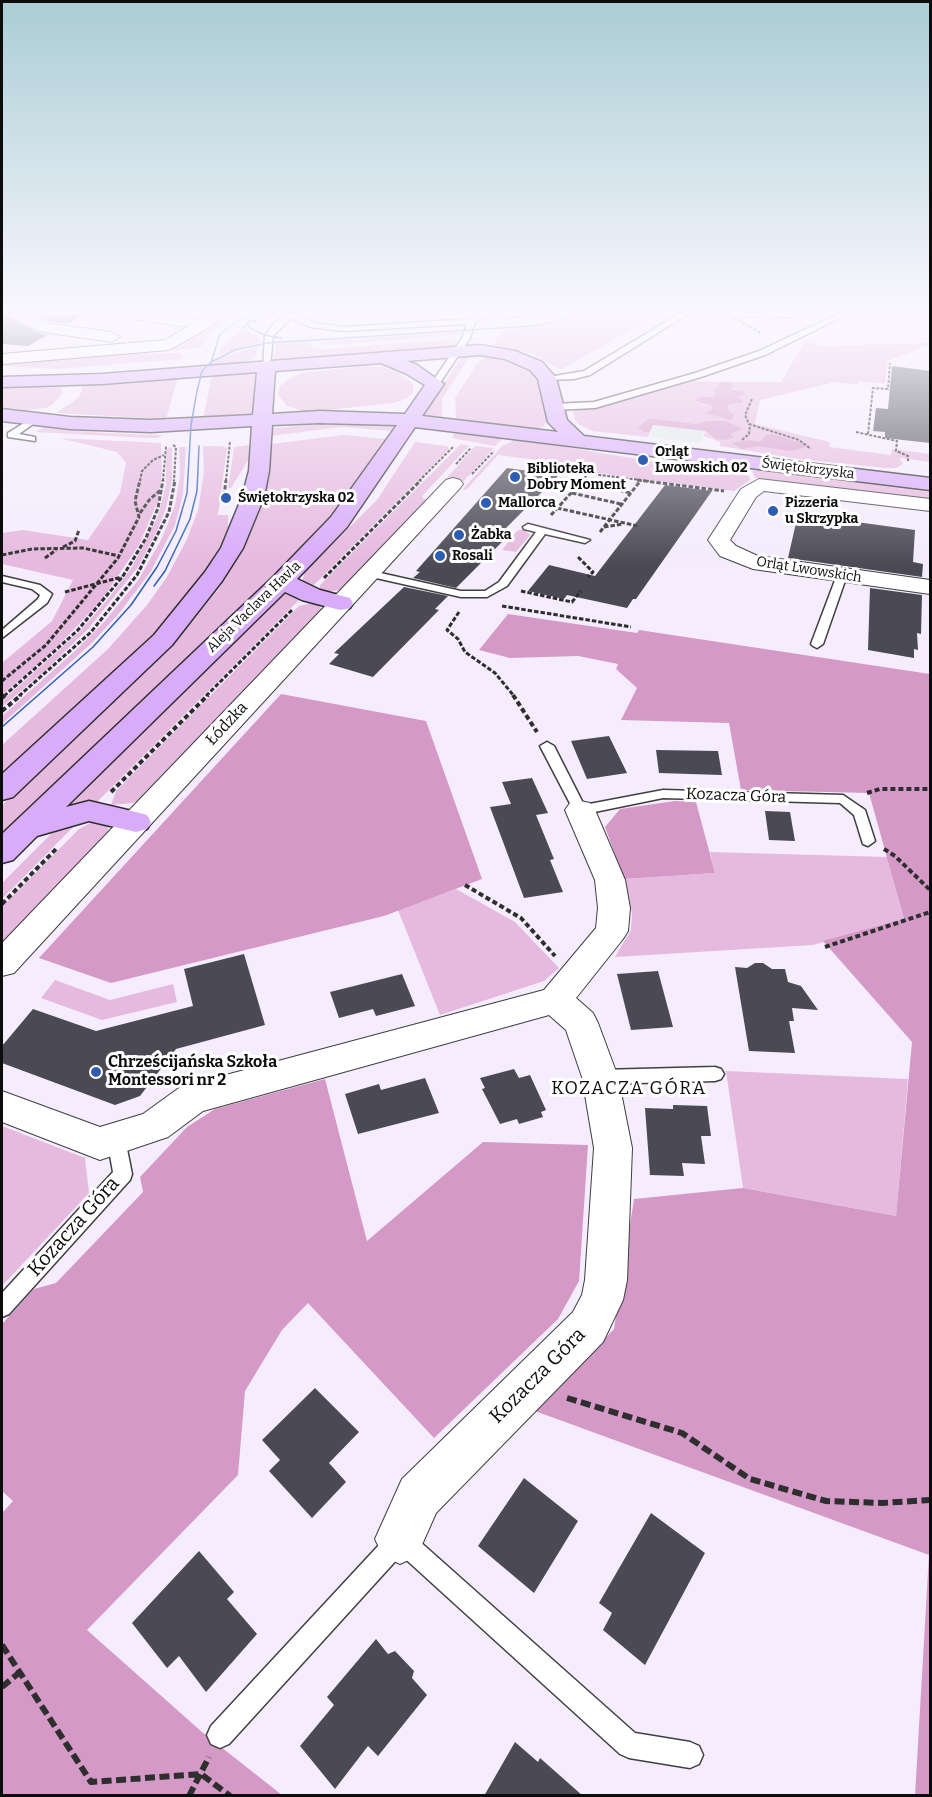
<!DOCTYPE html>
<meta charset="utf-8">
<style>
body{margin:0}
#map{position:relative;width:932px;height:1797px;overflow:hidden;background:#f5edfe;font-family:Bitter,serif}
canvas{display:block}
.frame{position:absolute;inset:0;border:3px solid #0c0c0c;pointer-events:none}
</style>
<div id="map">
<canvas width="932" height="1797"></canvas>
<div class="frame"></div>
</div>
<script>
const ctx = document.querySelector('canvas').getContext('2d');
ctx.lineJoin = 'round';
function fillPath(path, color) {
  ctx.fillStyle = color;
  ctx.fill(path, 'evenodd');
}
function shape(rows) {
  const path = new Path2D();
  for (const r of rows) {
    path.moveTo(r[0], r[1]);
    for (let i = 2; i < r.length; i += 2) path.lineTo(r[i], r[i + 1]);
  }
  return path;
}
function strokePath(path, color, width, dash) {
  ctx.strokeStyle = color;
  ctx.lineWidth = width;
  ctx.lineCap = dash ? 'butt' : 'round';
  ctx.setLineDash(dash || []);
  ctx.stroke(path);
}
function write(font, color, halo, rows, align = 'center') {
  ctx.font = font + ' Bitter,serif';
  ctx.lineWidth = 6;
  ctx.setLineDash([]);
  ctx.textBaseline = 'middle';
  ctx.strokeStyle = halo;
  ctx.fillStyle = color;
  for (const [text, x, y, turn = 0] of rows) {
    ctx.save();
    ctx.translate(x, y);
    ctx.rotate((+turn || 0) * Math.PI / 180);
    ctx.textAlign = isNaN(turn) ? turn : align;
    if (halo) ctx.strokeText(text, 0, 0);
    ctx.fillText(text, 0, 0);
    ctx.restore();
  }
}
fillPath(shape([
 [653,425,705,431,701,443,649,437]
]), '#e1ebe7');
fillPath(shape([
 [229,314,236,314,212,331,203,345,198,348,144,352,174,348],
 [574,314,658,314,562,369,559,369,533,354,493,345,503,330,552,324],
 [244,329,260,336,258,343,218,355,226,342],
 [461,332,459,335,334,345,323,344,319,341],
 [457,339,452,347,274,361,276,344,309,342,312,347,323,349],
 [805,341,822,346,930,343,930,346,926,346,888,361,885,384,859,381,858,385,835,382,760,400,755,424,830,442,829,447,891,455,892,449,930,454,930,462,900,458,903,464,896,468,886,468,798,459,720,446,720,442,704,436,705,432,714,438,733,438,731,434,736,432,727,421,705,421,697,424,649,418,644,432,650,432,648,437,592,431,578,424,575,420,573,411,576,410,592,408,688,381,721,382,714,390,715,396,707,396,694,401,708,406,712,405,712,409,707,413,727,410,729,404,743,403,733,397,744,392,728,388,734,387,730,382,781,382],
 [258,346,256,355,249,361,214,367,215,361,226,356],
 [135,351,136,354,178,353,182,355,182,359,57,369,2,366,2,361],
 [463,355,471,355,442,399,442,421,421,418],
 [488,355,512,361,532,373,541,389,547,420,543,427,533,429,456,419,455,398,478,362],
 [364,366,383,367,398,372,413,384,413,392,407,398,394,403,319,411,303,411,287,406,278,395,280,386,287,380,301,373],
 [257,371,253,417,203,419,212,374],
 [178,377,166,419,56,413,78,398,82,391,81,384],
 [53,385,60,387,63,392,53,404,46,408,28,410,2,407,2,386],
 [369,420,399,422,392,431,342,427,271,436,272,429,274,428],
 [42,428,104,433,163,435,157,438,144,438,36,432],
 [465,432,501,437,502,439,495,446,452,438,454,434],
 [343,435,387,439,323,527,270,581,2,835,2,805,158,659,188,627,220,587,241,552,261,508,269,476,271,444],
 [59,438,161,443,162,473,158,501,139,545,101,601,53,651,2,695,2,663,52,621,73,580,2,564,2,533,23,530,88,540,120,493,126,463,117,452],
 [517,439,668,464,707,463,746,468,750,480,734,491,567,469,569,464,498,455,466,490,463,489,502,446],
 [415,442,447,446,449,449,310,589,302,583,305,571,377,500],
 [461,444,469,446,424,494,422,497,427,501,340,590,326,592,320,589,320,585],
 [249,445,251,452,249,459,231,488,228,488,234,447],
 [203,446,222,446,227,448,218,515,228,515,228,532,214,559,197,584,153,636,118,671,2,776,2,745,108,649,147,605,167,577,187,539,198,510,204,472],
 [475,446,494,448,462,483,430,497],
 [172,447,172,479,166,508,158,529,138,567,88,629,48,668,2,707,2,701,79,632,108,599,132,567,158,516,166,485,166,449],
 [179,447,186,447,183,495,175,525,151,571,121,611,93,642,2,724,2,716,75,651,105,621,139,579,162,538,175,505,180,476],
 [759,470,930,492,930,499,755,478,752,471],
 [523,529,530,535,516,552,502,550,517,531],
 [286,590,302,597,95,804,56,813],
 [315,602,323,610,144,798,133,803,111,805,116,791,299,606],
 [82,818,2,899,2,883,51,834],
 [98,819,108,826,108,835,103,842,2,949,2,907,79,829],
 [710,852,887,857,904,920,813,945,615,957,631,930,632,913,624,879,715,873],
 [456,889,515,922,559,968,544,981,440,1015,398,910],
 [55,980,110,1000,173,984,177,1002,102,1020,41,998],
 [726,1071,908,1079,896,1216,743,1188],
 [2,1126,85,1158,89,1193,2,1286]
]), '#e6b9de');
fillPath(shape([
 [721,382,730,382,735,387,730,389,745,392,742,396,735,397,742,399,743,403,729,404,727,410,734,414,731,420,706,413,712,409,712,406,694,401,699,397,715,396,714,390],
 [649,418,697,424,705,421,727,421,742,429,731,434,733,438,723,440,714,438,705,431,653,425,650,432,644,432,638,428],
 [772,434,805,444,804,448,791,451,758,446,742,449,731,443,749,440,760,442,765,436],
 [508,614,637,633,639,630,930,674,930,1795,915,1795,929,1555,535,1411,614,1329,634,1199,743,1188,896,1216,912,1042,823,941,904,919,869,793,741,790,729,723,621,720,637,688,616,669,618,664,578,656,510,658,479,650],
 [281,694,426,721,482,879,384,916,111,983,39,958],
 [675,801,696,802,715,873,624,879,605,827,620,809],
 [325,1079,367,1241,483,1142,588,1145,579,1281,558,1319,434,1438,308,1303,282,1330,245,1391,238,1475,87,1630,202,1732,282,1795,2,1795,2,1513,13,1501,2,1491,2,1324,34,1289,56,1283,143,1192,140,1177,187,1127,215,1109]
]), '#d599c7');
fillPath(shape([
 [2,314,42,334,48,335,28,346,2,344],
 [33,314,84,314,68,324,47,321],
 [892,366,930,371,930,443,885,438,885,432,873,431,876,408,888,409],
 [507,468,559,475,506,528,509,528,502,536,507,537,456,588,413,578,420,572,416,571],
 [665,485,712,491,636,599,633,599,627,608,567,595,564,599,528,591,549,565,595,576],
 [798,514,915,530,913,562,923,564,922,577,788,558],
 [404,587,448,596,435,609,439,610,373,677,329,664,339,654,334,653],
 [870,588,922,595,921,634,917,633,918,650,914,649,914,658,868,650],
 [609,736,627,773,587,779,571,741],
 [656,750,718,751,722,775,659,773],
 [532,778,548,813,536,815,554,859,550,860,563,892,524,898,490,807,511,804,502,782],
 [765,811,790,812,795,841,769,840],
 [244,954,265,1025,176,1049,140,1096,115,1105,2,1063,2,1046,33,1009,96,1031,193,1006,184,969],
 [755,963,763,963,772,969,785,969,788,982,801,986,818,1010,792,1008,794,1021,789,1021,795,1053,749,1051,735,967,747,968],
 [658,971,673,1027,631,1030,617,974],
 [402,974,415,1006,376,1016,373,1009,339,1018,330,992],
 [514,1069,519,1078,530,1075,546,1110,541,1112,543,1117,519,1124,517,1119,500,1124,482,1089,485,1088,480,1078],
 [425,1078,439,1113,358,1134,345,1094,379,1084,381,1090],
 [673,1105,707,1106,711,1136,701,1136,705,1164,682,1163,684,1176,650,1175,645,1108,673,1109],
 [315,1388,359,1432,329,1463,346,1482,312,1518,269,1471,280,1460,262,1440],
 [524,1478,578,1521,534,1593,478,1546],
 [651,1513,705,1553,645,1665,603,1630,612,1613,599,1603],
 [199,1551,234,1592,227,1599,257,1634,206,1692,179,1656,167,1668,132,1623],
 [376,1639,388,1654,395,1651,414,1671,412,1678,427,1695,378,1756,368,1746,335,1789,300,1746,334,1705,327,1697],
 [515,1742,538,1762,540,1758,583,1796,484,1796]
]), '#4a4954');
const service = shape([
 [286,314,295,314,315,323,344,327,471,319,482,314,493,314,475,322,470,338,438,386,435,386,431,384,462,338,467,324,344,331,310,327,291,318,273,336,270,366,263,368,265,336,274,323,286,314],
 [679,314,688,314,590,375,574,379,547,380,543,378,584,371,679,314],
 [838,314,848,314,765,355,701,377,595,408,554,410,550,407,554,404,594,402,695,373,759,351,838,314],
 [32,418,39,420,19,434,35,437,35,441,8,437,8,433,32,418],
 [528,524,590,540,585,543,545,534,507,586,487,597,461,597,367,576,362,573,367,570,461,591,485,591,499,582,536,532,524,529,523,527,528,524],
 [842,572,847,575,823,644,817,648,813,646,811,644,837,575,842,572],
 [2,576,40,585,52,594,47,603,2,638,2,630,38,599,40,595,32,589,2,582,2,576],
 [547,742,554,746,584,805,663,790,843,795,865,810,875,841,868,846,863,844,854,815,840,803,663,798,580,815,575,813,540,746,547,742],
 [715,1067,721,1069,724,1074,721,1079,715,1081,600,1084,594,1082,591,1077,594,1072,600,1070,715,1067],
 [116,1131,122,1134,125,1139,132,1174,130,1180,9,1314,2,1317,2,1293,113,1172,107,1139,110,1134,116,1131],
 [400,1527,408,1531,635,1733,690,1742,699,1746,703,1755,699,1764,690,1768,629,1758,620,1754,401,1555,229,1744,220,1748,211,1744,207,1735,211,1726,392,1531,400,1527]
]);
const minor = shape([
 [5,314,27,314,46,323,112,332,120,337,112,342,43,332,5,314],
 [126,314,165,314,199,320,207,314,226,314,208,328,169,350,2,364,2,354,165,340,187,327,133,319,126,314],
 [453,478,460,480,463,484,460,488,14,973,2,976,2,943,446,480,453,478],
 [759,479,930,499,930,511,764,491,756,497,730,540,736,546,758,556,930,580,930,594,753,569,720,556,708,540,741,489,759,479],
 [580,801,590,803,595,810,625,880,630,908,628,931,623,939,576,998,593,1013,598,1023,618,1077,632,1148,627,1280,623,1300,603,1342,436,1513,417,1556,400,1564,383,1556,375,1539,402,1479,573,1312,582,1295,585,1280,594,1148,582,1077,566,1030,549,1015,203,1111,168,1137,100,1160,2,1122,2,1091,100,1127,143,1114,179,1088,192,1084,544,990,596,928,598,908,595,880,565,810,570,803,580,801]
]);
const secondary = shape([
 [480,345,515,351,542,362,556,378,567,420,584,436,930,478,930,490,415,427,347,527,297,579,320,590,350,598,353,603,350,608,341,610,332,608,302,600,285,592,66,807,89,801,136,812,147,815,151,822,147,829,136,832,89,821,37,836,13,860,2,863,2,834,274,576,331,517,397,425,320,423,272,425,269,471,264,497,243,548,222,581,172,645,13,797,2,800,2,774,154,635,205,572,221,548,242,497,249,471,252,426,151,432,70,429,2,421,2,409,70,417,151,420,253,415,257,372,102,384,2,387,2,377,102,374,480,345],
 [480,355,505,359,530,370,538,379,548,422,558,432,422,416,444,384,417,365,407,361,480,355],
 [381,363,405,373,425,385,405,414,320,411,272,414,275,371,381,363]
]);
strokePath(service, '#3f3f3f', 3);
strokePath(minor, '#3f3f3f', 2);
strokePath(secondary, '#2e2e2e', 3);
strokePath(shape([
 [722,314,730,317,792,318],
 [512,316,520,318,530,314],
 [734,318,761,333],
 [239,319,258,322],
 [506,320,514,317],
 [752,399,745,415,749,424,799,440,811,449],
 [856,432,897,441,896,451,908,456,908,461],
 [868,434,873,388,888,389,890,363],
 [742,440,749,434,750,425],
 [173,445,176,447,174,481],
 [456,464,471,448],
 [567,471,649,481],
 [472,474,494,451],
 [140,481,142,471,153,460,164,455],
 [163,481,166,446],
 [226,481,230,441],
 [419,481,454,446],
 [581,481,588,474]
]), '#2e2e2e', 2, [3, 1.5]);
strokePath(shape([
 [637,480,724,491],
 [581,482,631,493],
 [572,493,621,504],
 [224,496,226,480],
 [557,508,638,526],
 [140,513,150,499,162,489],
 [551,515,583,480],
 [604,527,623,524],
 [600,532,641,480],
 [63,547,75,541,79,530],
 [2,555,32,549,83,548,119,556],
 [578,557,593,572,588,577],
 [45,558,56,550],
 [324,578,421,480],
 [521,591,572,602,581,591],
 [65,592,122,577],
 [502,606,631,627],
 [459,612,447,630,458,639,465,652,495,673,514,696],
 [2,681,46,645,118,558,139,517,135,501,140,480],
 [4,696,77,631,123,576,146,538,158,508,163,480],
 [19,696,91,632,137,575,169,512,175,480],
 [206,696,292,610]
]), '#2e2e2e', 3, [4.5, 2]);
strokePath(shape([
 [513,695,537,732],
 [2,698,5,695],
 [2,711,21,695],
 [111,792,208,695],
 [867,793,880,789,930,789],
 [884,849,895,856,930,890],
 [465,885,521,918,555,956],
 [2,904,58,847],
 [825,947,930,912]
]), '#2e2e2e', 4, [5, 3]);
strokePath(shape([
 [567,1398,682,1433,750,1479,826,1501,882,1503,930,1500],
 [2,1645,91,1782,201,1774,230,1796],
 [2,1687,20,1672],
 [189,1796,209,1757]
]), '#2e2e2e', 6, [10, 4.5]);
fillPath(service, '#fff');
fillPath(minor, '#fff');
fillPath(secondary, '#d9acfa');
strokePath(shape([
 [249,314,246,322,250,328,264,335,281,338],
 [242,328,264,314],
 [210,366,220,334,247,314],
 [154,586,165,571,190,519,197,491,199,446],
 [2,727,93,647,131,605,157,567,176,531,187,493,191,425,197,391,202,371,211,362,235,350,267,343,532,326,555,322,570,314]
]), '#2e5eb3', 1.5);
const sky = ctx.createLinearGradient(0, 0, 0, 566);
sky.addColorStop(0, '#aacdd4');
sky.addColorStop(0.55, '#faf7ff');
sky.addColorStop(1, '#faf7ff00');
ctx.fillStyle = sky;
ctx.fillRect(0, 0, 932, 566);
for (const [x, y, r, color] of [
 [643,460,6,"#2e5eb3"],
 [515,477,6,"#2e5eb3"],
 [226,498,6,"#2e5eb3"],
 [486,503,6,"#2e5eb3"],
 [773,511,6,"#2e5eb3"],
 [459,535,6,"#2e5eb3"],
 [440,556,6,"#2e5eb3"],
 [96,1072,6,"#2e5eb3"]
]) {
  const dot = new Path2D();
  dot.arc(x, y, r, 0, 2 * Math.PI);
  ctx.fillStyle = color;
  ctx.fill(dot);
  strokePath(dot, '#fff', 2);
}
write('bold 14px', '#0c0c0c', '#fff', [
 ["Orląt",655,452],
 ["Lwowskich 02",655,468],
 ["Biblioteka",527,469],
 ["Dobry Moment",527,485],
 ["Świętokrzyska 02",238,498],
 ["Mallorca",498,503],
 ["Pizzeria",785,503],
 ["u Skrzypka",785,519],
 ["Żabka",471,535],
 ["Rosali",452,556]
], 'left');
write('14px', '#0c0c0c', '#fff', [
 ["Świętokrzyska",808,469,7],
 ["Orląt Lwowskich",809,570,9],
 ["Aleja Vaclava Havla",254,607,-44]
]);
write('16px', '#0c0c0c', '#fff', [
 ["Łódzka",227,724,-47],
 ["Kozacza Góra",736,796,2]
]);
write('bold 16px', '#0c0c0c', '#fff', [
 ["Chrześcijańska Szkoła",108,1063],
 ["Montessori nr 2",108,1081]
], 'left');
ctx.letterSpacing = '1.5px';
write('18px', '#0c0c0c', '#fff', [
 ["KOZACZA GÓRA",629,1089]
]);
ctx.letterSpacing = '0px';
write('20px', '#0c0c0c', '#fff', [
 ["Kozacza Góra",74,1227,-48],
 ["Kozacza Góra",538,1376,-45]
]);
</script>
